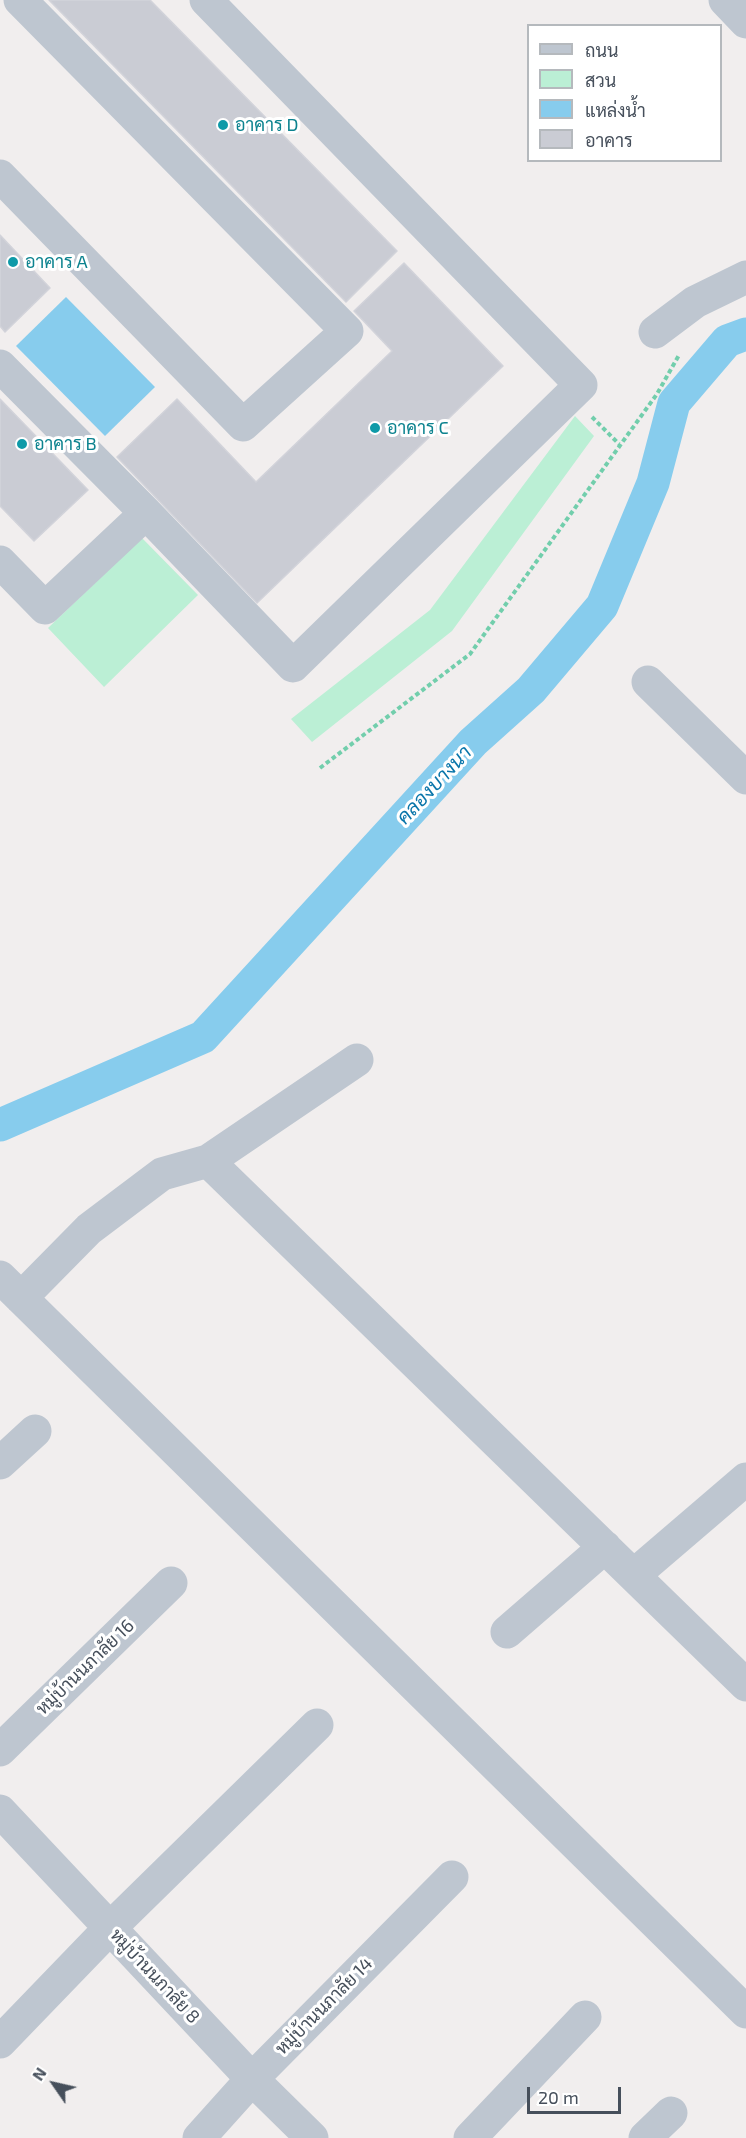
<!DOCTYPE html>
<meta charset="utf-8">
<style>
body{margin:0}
#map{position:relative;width:746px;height:2138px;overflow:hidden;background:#f1eeee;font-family:"Exo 2",Sarabun,sans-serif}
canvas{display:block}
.legend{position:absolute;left:527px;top:24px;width:195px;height:138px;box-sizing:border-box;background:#fff;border:2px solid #b5b9bd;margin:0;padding:8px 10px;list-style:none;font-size:18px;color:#464f5b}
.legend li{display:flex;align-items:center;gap:12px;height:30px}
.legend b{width:30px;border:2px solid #b5b9bd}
.north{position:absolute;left:24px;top:2054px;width:60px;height:60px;-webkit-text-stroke:4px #fff;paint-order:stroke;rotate:304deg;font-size:16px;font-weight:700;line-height:24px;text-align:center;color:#464f5b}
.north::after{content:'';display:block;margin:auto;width:21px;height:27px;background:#464f5b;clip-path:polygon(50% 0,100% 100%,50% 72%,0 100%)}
.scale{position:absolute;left:527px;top:2087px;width:94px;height:27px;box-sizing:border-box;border:3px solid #464f5b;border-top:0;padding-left:8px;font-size:18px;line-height:21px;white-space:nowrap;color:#464f5b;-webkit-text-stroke:4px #fff;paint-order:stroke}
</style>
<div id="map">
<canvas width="746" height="2138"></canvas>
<ul class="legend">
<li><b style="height:8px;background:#bec6d0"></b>ถนน</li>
<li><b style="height:16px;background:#bbefd5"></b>สวน</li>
<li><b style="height:16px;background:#87cced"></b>แหล่งน้ำ</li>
<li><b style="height:16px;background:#caccd4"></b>อาคาร</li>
</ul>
<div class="north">N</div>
<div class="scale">20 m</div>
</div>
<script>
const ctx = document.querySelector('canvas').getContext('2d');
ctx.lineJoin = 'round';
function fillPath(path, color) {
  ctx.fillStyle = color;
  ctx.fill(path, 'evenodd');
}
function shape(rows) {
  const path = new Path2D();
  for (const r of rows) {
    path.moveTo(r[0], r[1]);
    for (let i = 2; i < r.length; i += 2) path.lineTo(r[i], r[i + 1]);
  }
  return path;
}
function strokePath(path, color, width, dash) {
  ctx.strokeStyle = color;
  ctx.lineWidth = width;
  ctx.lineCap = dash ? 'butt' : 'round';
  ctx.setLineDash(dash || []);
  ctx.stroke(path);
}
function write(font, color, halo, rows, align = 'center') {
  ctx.font = font + ' "Exo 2",Sarabun,sans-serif';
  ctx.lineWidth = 6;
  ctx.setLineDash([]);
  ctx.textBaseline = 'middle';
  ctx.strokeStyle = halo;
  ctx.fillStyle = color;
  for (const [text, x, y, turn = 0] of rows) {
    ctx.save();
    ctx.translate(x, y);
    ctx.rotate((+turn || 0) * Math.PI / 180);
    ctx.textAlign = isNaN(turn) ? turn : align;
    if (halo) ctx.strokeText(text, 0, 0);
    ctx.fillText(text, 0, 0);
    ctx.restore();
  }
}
fillPath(shape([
 [575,416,594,436,452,631,312,742,291,719,430,610],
 [142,538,198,595,104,687,48,628]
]), '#bbefd5');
fillPath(shape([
 [66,297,155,387,105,436,16,346]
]), '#87cced');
strokePath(shape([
 [0,1125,203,1037,473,742,531,690,602,606,653,483,674,403,727,341,746,334]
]), '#87cced', 33);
const building = shape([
 [49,0,150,0,397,251,346,302,49,0],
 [0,235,50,288,5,332,0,326,0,235],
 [404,263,503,366,257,603,117,457,177,399,256,482,392,351,354,311,404,263],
 [0,399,88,490,34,541,0,506,0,399]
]);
fillPath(building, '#caccd4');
strokePath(building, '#d2d3da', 1.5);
strokePath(shape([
 [592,417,619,444],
 [320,768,470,654,657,394,679,355]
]), '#72ceac', 4, [4.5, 3]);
strokePath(shape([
 [725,0,746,22],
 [0,176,243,425,347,331,20,0],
 [655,332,695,302,746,277],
 [0,366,146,513,45,608,0,562],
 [146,513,293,666,581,385,206,0],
 [648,682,746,778],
 [208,1161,746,1685],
 [0,1277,746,2012],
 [21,1298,89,1229,162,1174,208,1161,357,1060],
 [0,1463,35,1431],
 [634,1575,746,1479],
 [507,1632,605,1547],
 [0,1750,171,1583],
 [0,1811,252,2079,312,2138],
 [0,2042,110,1928,317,1725],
 [199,2138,252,2079,452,1877],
 [470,2138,585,2017],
 [645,2138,671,2113]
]), '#bec6d0', 33);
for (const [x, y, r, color] of [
 [223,125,6,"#0f9aa8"],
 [13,262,6,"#0f9aa8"],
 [375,428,6,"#0f9aa8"],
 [22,444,6,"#0f9aa8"]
]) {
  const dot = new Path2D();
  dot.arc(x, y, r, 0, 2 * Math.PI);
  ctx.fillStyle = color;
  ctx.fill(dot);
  strokePath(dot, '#fff', 2);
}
write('18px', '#0d838f', '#fff', [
 ["อาคาร D",235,125],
 ["อาคาร A",25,262],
 ["อาคาร C",387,428],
 ["อาคาร B",34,444]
], 'left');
write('18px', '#464f5b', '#fff', [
 ["หมู่บ้านนภาลัย 16",85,1667,-44],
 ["หมู่บ้านนภาลัย 8",155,1976,47],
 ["หมู่บ้านนภาลัย 14",324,2006,-45]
]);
write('italic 20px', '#0a76aa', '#fff', [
 ["คลองบางนา",434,785,-47]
]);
</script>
